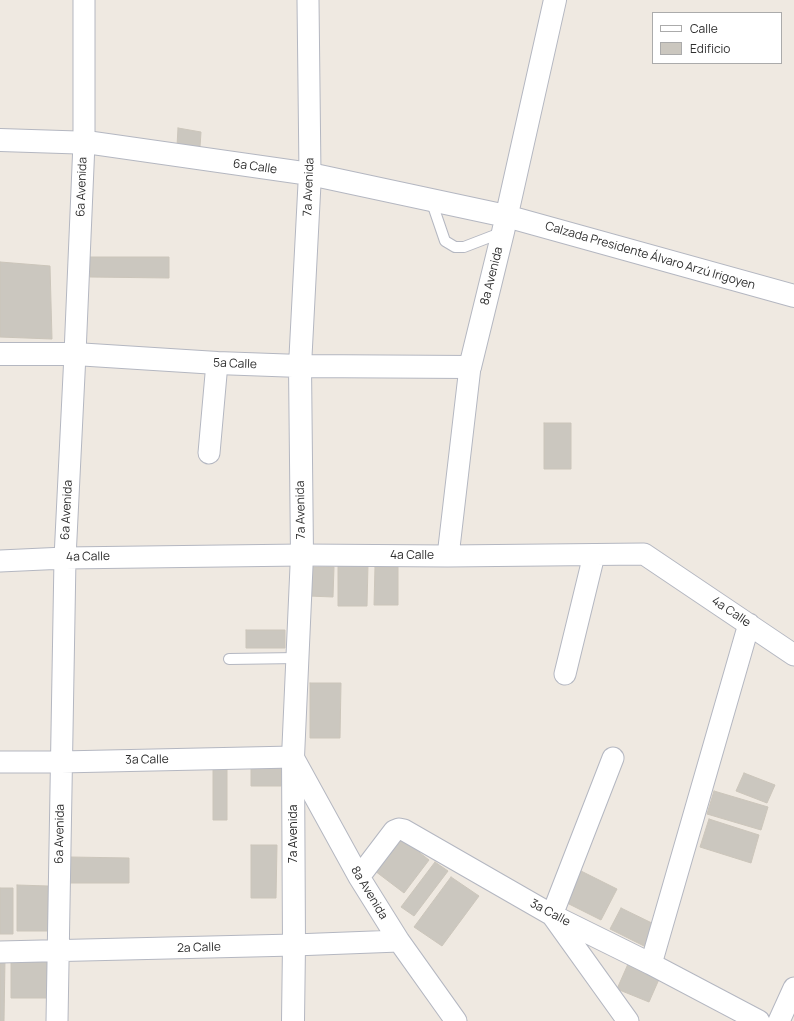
<!DOCTYPE html>
<meta charset="utf-8">
<style>
body{margin:0}
#map{position:relative;width:794px;height:1021px;overflow:hidden;background:#efe9e1;font-family:Manrope,sans-serif}
canvas{display:block}
.legend{position:absolute;left:652px;top:12px;width:130px;height:52px;box-sizing:border-box;background:#fff;border:1px solid #ababab;margin:0;padding:5px 7px;list-style:none;font-size:12px;color:#2e2e2e}
.legend li{display:flex;align-items:center;gap:8px;height:20px}
.legend b{width:20px;border:1px solid #ababab}
</style>
<div id="map">
<canvas width="794" height="1021"></canvas>
<ul class="legend">
<li><b style="height:5px;background:#fff"></b>Calle</li>
<li><b style="height:11px;background:#cbc7bf"></b>Edificio</li>
</ul>
</div>
<script>
const ctx = document.querySelector('canvas').getContext('2d');
ctx.lineJoin = 'round';
function fillPath(path, color) {
  ctx.fillStyle = color;
  ctx.fill(path, 'evenodd');
}
function shape(rows) {
  const path = new Path2D();
  for (const r of rows) {
    path.moveTo(r[0], r[1]);
    for (let i = 2; i < r.length; i += 2) path.lineTo(r[i], r[i + 1]);
  }
  return path;
}
function strokePath(path, color, width, dash) {
  ctx.strokeStyle = color;
  ctx.lineWidth = width;
  ctx.lineCap = dash ? 'butt' : 'round';
  ctx.setLineDash(dash || []);
  ctx.stroke(path);
}
function write(font, color, halo, rows, align = 'center') {
  ctx.font = font + ' Manrope,sans-serif';
  ctx.lineWidth = 3;
  ctx.setLineDash([]);
  ctx.textBaseline = 'middle';
  ctx.strokeStyle = halo;
  ctx.fillStyle = color;
  for (const [text, x, y, turn = 0] of rows) {
    ctx.save();
    ctx.translate(x, y);
    ctx.rotate((+turn || 0) * Math.PI / 180);
    ctx.textAlign = isNaN(turn) ? turn : align;
    if (halo) ctx.strokeText(text, 0, 0);
    ctx.fillText(text, 0, 0);
    ctx.restore();
  }
}
const building = shape([
 [178,128,201,132,200,147,177,146,178,128],
 [90,257,169,257,169,278,90,277,90,257],
 [0,262,50,266,52,339,0,337,0,262],
 [544,423,571,423,571,469,544,469,544,423],
 [338,564,368,564,367,606,338,606,338,564],
 [309,567,334,567,333,597,309,596,309,567],
 [375,567,398,567,398,605,374,605,375,567],
 [246,630,285,630,285,648,246,648,246,630],
 [310,683,341,683,340,738,310,738,310,683],
 [251,766,281,766,281,786,251,786,251,766],
 [213,767,227,768,227,820,213,820,213,767],
 [744,773,775,785,767,803,736,791,744,773],
 [714,791,768,807,761,830,707,814,714,791],
 [709,819,759,835,751,863,700,847,709,819],
 [401,838,429,860,404,893,375,871,401,838],
 [251,845,277,845,276,898,251,898,251,845],
 [70,857,129,858,129,883,70,883,70,857],
 [435,862,448,871,414,916,401,907,435,862],
 [581,871,617,889,601,920,565,902,581,871],
 [451,877,479,896,442,946,414,927,451,877],
 [17,885,48,886,48,931,17,931,17,885],
 [0,888,13,888,13,934,0,934,0,888],
 [621,908,658,926,648,948,610,929,621,908],
 [11,956,49,956,49,998,11,998,11,956],
 [0,959,5,959,4,1021,0,1021,0,959],
 [628,964,660,977,649,1002,617,989,628,964]
]);
fillPath(building, '#cbc7bf');
strokePath(building, '#cbc5ba', 1);
const lane = shape([
 [431,200,445,241,455,247,464,247,503,232],
 [229,659,297,658]
]);
const street = shape([
 [308,0,310,174],
 [209,453,217,363],
 [448,556,470,367],
 [0,561,65,558,302,555,448,556,644,554,794,655],
 [565,674,594,555],
 [613,758,552,915,628,1021],
 [0,762,61,762,293,757,359,877,399,941,456,1021],
 [359,877,394,831,399,829,404,830,552,915,651,964,759,1021],
 [0,952,294,945,399,941],
 [651,964,749,624],
 [57,1021,65,558,75,354,84,143,84,0],
 [779,1021,794,988]
]);
const secondary = shape([
 [0,140,93,143,310,174,506,216,794,296],
 [0,354,75,354,217,363,300,366,470,367,503,232,555,0],
 [293,1021,294,945,293,757,302,555,300,366,310,174]
]);
strokePath(lane, '#b4b7c1', 12);
strokePath(street, '#b4b7c1', 23);
strokePath(secondary, '#b4b7c1', 24);
strokePath(lane, '#fff', 10);
strokePath(street, '#fff', 21);
strokePath(secondary, '#fff', 22);
write('12px', '#2e2e2e', '#fff', [
 ["6a Calle",255,167,8],
 ["6a Avenida",82,187,-88],
 ["7a Avenida",309,187,-88],
 ["Calzada Presidente Álvaro Arzú Irigoyen",650,256,16],
 ["8a Avenida",492,276,-76],
 ["5a Calle",235,364,2],
 ["6a Avenida",67,510,-87],
 ["7a Avenida",301,510,-91],
 ["4a Calle",412,556],
 ["4a Calle",88,557,-1],
 ["4a Calle",731,612,34],
 ["3a Calle",147,760,-1],
 ["6a Avenida",60,834,-89],
 ["7a Avenida",294,834,-90],
 ["8a Avenida",369,893,59],
 ["3a Calle",550,913,28],
 ["2a Calle",199,948,-2]
]);
</script>
